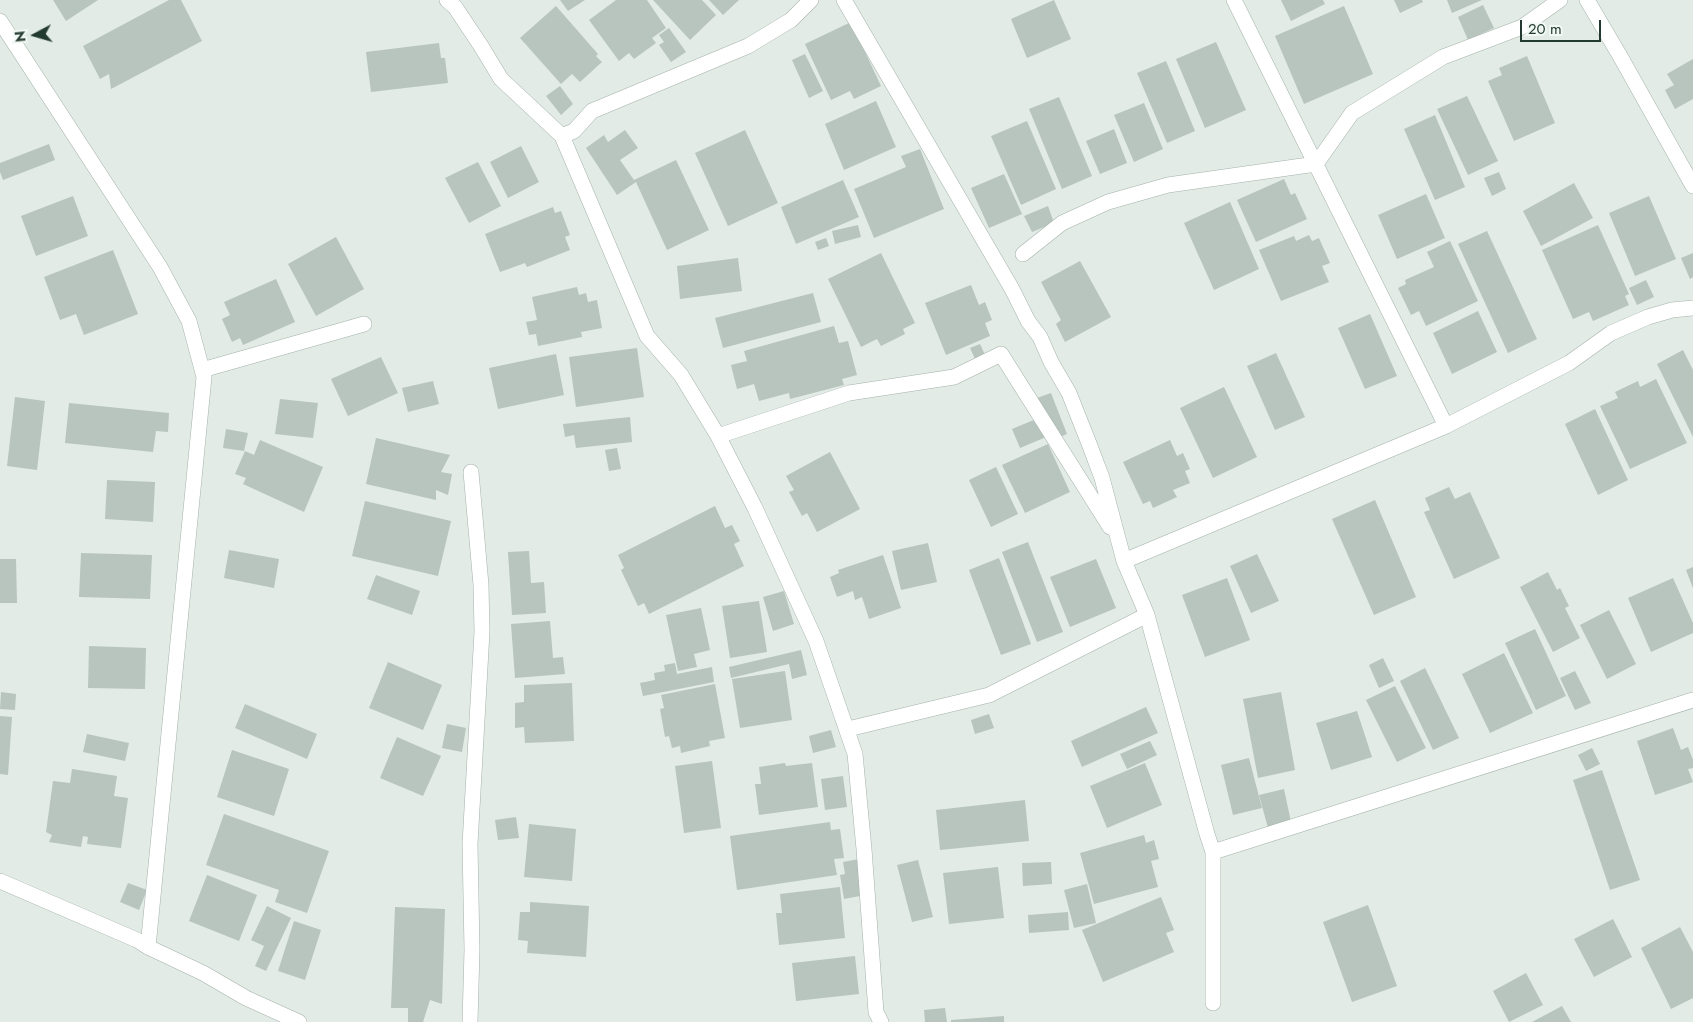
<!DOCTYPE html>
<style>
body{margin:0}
#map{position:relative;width:1693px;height:1022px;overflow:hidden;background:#e2ebe5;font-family:Jost,sans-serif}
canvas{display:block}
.north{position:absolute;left:10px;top:10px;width:50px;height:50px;-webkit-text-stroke:4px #f2f8f4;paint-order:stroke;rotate:264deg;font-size:14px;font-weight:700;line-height:20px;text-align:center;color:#233a30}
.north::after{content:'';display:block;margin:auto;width:18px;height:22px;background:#233a30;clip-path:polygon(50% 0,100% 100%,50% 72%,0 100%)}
.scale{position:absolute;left:1520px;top:20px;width:81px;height:22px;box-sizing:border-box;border:2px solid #233a30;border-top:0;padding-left:6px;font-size:15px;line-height:18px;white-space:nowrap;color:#233a30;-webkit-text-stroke:4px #f2f8f4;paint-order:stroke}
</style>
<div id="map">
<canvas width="1693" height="1022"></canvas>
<div class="north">N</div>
<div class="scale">20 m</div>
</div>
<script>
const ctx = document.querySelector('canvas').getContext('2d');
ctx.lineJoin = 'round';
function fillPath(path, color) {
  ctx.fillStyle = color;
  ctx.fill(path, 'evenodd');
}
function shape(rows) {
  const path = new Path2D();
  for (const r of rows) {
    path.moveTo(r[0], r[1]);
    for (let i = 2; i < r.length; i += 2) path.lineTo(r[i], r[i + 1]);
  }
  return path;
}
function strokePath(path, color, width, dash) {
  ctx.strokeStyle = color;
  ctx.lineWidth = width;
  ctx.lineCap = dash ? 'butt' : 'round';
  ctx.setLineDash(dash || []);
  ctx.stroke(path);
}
fillPath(shape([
 [53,0,98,0,66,21],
 [169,0,181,0,202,41,111,89,109,74,100,79,83,46],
 [560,0,585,0,568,11],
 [616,0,647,0,666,28,652,38,656,43,634,59,629,53,619,61,589,20],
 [653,0,702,0,716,15,690,40],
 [709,0,739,0,723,15],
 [1054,0,1071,39,1027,58,1011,19],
 [1281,0,1323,0,1325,4,1291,21],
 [1394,0,1422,0,1423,2,1400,13],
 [1447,0,1482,0,1452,13],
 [1483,5,1494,28,1468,40,1458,17],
 [556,6,598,54,596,56,602,62,580,82,572,74,561,84,520,38],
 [1344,6,1373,74,1304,104,1275,36],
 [851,22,881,86,854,99,850,91,831,100,805,44],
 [669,28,686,52,671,62,659,45,664,42,659,35],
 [1216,42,1246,110,1205,128,1176,59],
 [439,43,441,58,445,58,448,83,371,92,366,52],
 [805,54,823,91,809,98,792,60],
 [1527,56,1555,123,1514,141,1488,81,1502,75,1499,68],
 [1693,59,1693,99,1675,109,1665,90,1674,85,1667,74],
 [1166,61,1195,131,1167,143,1137,73],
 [560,86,573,104,561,115,546,96],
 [1467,96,1498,161,1468,175,1437,109],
 [1059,97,1092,176,1062,189,1029,109],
 [876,101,896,147,844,170,825,124],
 [1144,103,1163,149,1134,162,1114,115],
 [1435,115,1465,187,1435,200,1404,129],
 [1027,121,1056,189,1021,205,991,136],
 [1114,129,1127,163,1100,174,1086,141],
 [625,130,638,148,620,160,634,180,676,160,709,230,667,250,636,182,617,195,586,148,604,135,608,142],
 [745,130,778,203,728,226,695,153],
 [49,144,55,160,3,180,0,172,0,163],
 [521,146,539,182,508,198,490,162],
 [920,149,944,209,874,238,854,189,906,167,901,156],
 [478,162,501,206,469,223,445,178],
 [1499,172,1506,189,1492,196,1484,178],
 [1004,174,1022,214,989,228,971,188],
 [1284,179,1291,195,1295,193,1307,219,1256,242,1237,200],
 [843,180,859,217,796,244,781,207],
 [1574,183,1593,218,1541,246,1523,211],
 [1426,194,1445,238,1397,259,1378,215],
 [73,196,88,236,36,256,21,216],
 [1649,196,1676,259,1635,276,1609,213],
 [1230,202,1259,269,1214,290,1184,223],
 [1048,206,1054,223,1032,232,1024,216],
 [553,207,555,213,561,211,570,235,565,237,570,250,527,267,525,263,500,272,485,234],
 [858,225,861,237,835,244,832,231],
 [1598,225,1629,294,1625,296,1629,305,1593,321,1589,312,1573,319,1542,250],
 [1487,231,1537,339,1508,353,1458,244],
 [1309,235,1312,241,1319,238,1330,263,1322,266,1329,282,1281,301,1259,250,1294,236,1296,241],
 [336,237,364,289,316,316,288,264],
 [826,238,829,246,818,250,815,242],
 [1450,241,1478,301,1426,326,1419,311,1411,315,1398,288,1406,284,1405,280,1434,267,1427,252],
 [113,250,138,314,84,335,76,314,60,320,44,277],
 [881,253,915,323,903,329,905,334,881,346,877,339,861,347,828,279],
 [1693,253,1693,277,1690,279,1681,258],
 [738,258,742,291,680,299,677,266],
 [1080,261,1111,317,1065,342,1056,324,1061,320,1041,282],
 [276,279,295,322,243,345,240,338,232,342,222,319,230,315,224,302],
 [1646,280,1654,297,1637,305,1629,288],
 [971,285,979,305,985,302,992,320,985,323,990,336,946,355,925,303],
 [577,287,579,295,586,293,588,302,597,300,602,328,581,332,582,337,538,346,536,334,529,335,526,322,537,320,532,297],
 [813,293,821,322,723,348,715,318],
 [1478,311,1497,352,1452,374,1433,333],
 [1370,314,1397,376,1365,389,1338,328],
 [834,326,839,343,848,341,857,375,842,379,844,385,790,399,789,393,759,401,754,384,737,389,731,365,747,361,744,351],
 [980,344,986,357,976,361,970,348],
 [637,348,644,397,576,407,569,357],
 [1683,350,1693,370,1693,437,1657,364],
 [1276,353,1305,417,1275,430,1247,366],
 [556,354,564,395,498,409,489,368],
 [381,357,398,393,348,416,331,379],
 [1656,379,1687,443,1630,469,1600,406,1618,398,1615,392,1638,381,1640,387],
 [433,381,439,404,408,412,402,388],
 [1224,387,1257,457,1213,478,1180,408],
 [1051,393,1067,434,1053,440,1051,435,1020,448,1012,429,1041,417,1034,399],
 [15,397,45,401,37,470,7,466],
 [280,399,318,403,313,438,275,434],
 [69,403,169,413,168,432,156,431,153,452,65,443],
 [1595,409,1628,480,1598,495,1565,424],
 [630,417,632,442,576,448,574,435,565,437,563,424],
 [226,429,248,433,244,451,223,448],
 [376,438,450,455,441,472,452,474,448,495,436,490,436,500,366,484],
 [260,440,323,467,304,512,243,484,246,478,235,474,245,451,254,455],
 [1170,440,1177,456,1183,453,1190,469,1185,471,1190,483,1173,490,1177,497,1153,508,1150,501,1143,504,1123,462],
 [1048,444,1070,492,1025,513,1002,465],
 [617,448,621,469,609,471,605,450],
 [830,452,860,509,817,532,807,513,802,516,789,492,794,490,786,476],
 [996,467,1018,514,991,527,969,480],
 [107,480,155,482,153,522,105,519],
 [1449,487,1455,499,1470,492,1500,558,1454,579,1424,512,1430,510,1425,498],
 [1375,500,1416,597,1374,615,1332,519],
 [365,501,451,521,438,576,352,556],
 [715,506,725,528,732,525,740,541,734,544,744,566,649,614,644,603,638,606,621,570,624,568,618,555],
 [1028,542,1063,632,1037,642,1002,552],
 [928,543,937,582,901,590,892,551],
 [229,550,279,559,274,588,224,578],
 [529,551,531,583,544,582,546,613,512,615,508,552],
 [81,553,152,555,150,599,79,597],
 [1257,554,1279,601,1251,613,1230,566],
 [883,555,901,608,869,619,862,597,855,600,853,591,837,597,830,577,839,573,838,570],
 [999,558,1031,644,1001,655,969,570],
 [0,559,16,559,17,603,0,603],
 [1096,559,1116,608,1070,627,1050,577],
 [1693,567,1693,588,1686,570],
 [1548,572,1557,590,1560,588,1569,606,1565,608,1580,638,1553,652,1520,587],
 [376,575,420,591,412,615,367,599],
 [1227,578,1250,640,1205,657,1182,595],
 [1673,578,1693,623,1693,633,1651,652,1628,598],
 [784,591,794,624,773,631,763,597],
 [759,601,767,652,730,658,722,606],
 [701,608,710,650,694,654,697,667,678,671,666,615],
 [1609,610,1636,664,1607,679,1580,625],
 [550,621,553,658,563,657,565,674,515,678,511,624],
 [1535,629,1566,696,1536,710,1505,643],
 [89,646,146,648,145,689,88,688],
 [801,650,807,675,792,679,789,664,731,678,729,667],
 [1504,653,1533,713,1490,733,1462,674],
 [1383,658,1394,681,1379,688,1369,665],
 [388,662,442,685,423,730,369,708],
 [675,663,677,674,712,667,714,682,643,696,640,683,655,680,654,673,665,671,664,665],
 [1425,668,1459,738,1433,750,1400,681],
 [785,671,792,720,740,728,732,679],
 [1575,671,1591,703,1575,710,1560,678],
 [572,683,574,741,525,743,524,727,515,728,515,703,524,702,524,685],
 [715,684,725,738,709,741,710,746,681,753,680,746,672,748,669,736,665,737,660,709,664,708,661,695],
 [1395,686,1426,748,1397,762,1366,700],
 [1,692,16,694,15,710,0,709],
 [1281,692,1295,770,1258,778,1243,699],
 [245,704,317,734,307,759,235,728],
 [1146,707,1158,733,1082,767,1071,741],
 [1357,711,1372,757,1331,770,1316,723],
 [989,714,994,728,975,734,971,720],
 [0,716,12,717,8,775,0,774],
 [447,724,466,728,462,752,442,748],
 [1673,728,1681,750,1688,747,1693,760,1693,768,1688,769,1693,782,1655,795,1637,741],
 [831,730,836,747,813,753,809,736],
 [87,734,129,743,125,761,83,752],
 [397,737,441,756,423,796,380,778],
 [1150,741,1157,755,1127,769,1120,754],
 [1592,748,1600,764,1586,771,1578,755],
 [232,750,289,769,274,816,217,797],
 [1249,758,1262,808,1233,815,1221,765],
 [712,761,721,828,684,833,675,766],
 [785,763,786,766,812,763,818,807,759,815,755,784,761,784,759,767],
 [1145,763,1162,805,1107,828,1090,786],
 [72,769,117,776,114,796,128,798,121,848,87,844,88,837,83,836,81,847,49,842,52,835,46,832,53,781,70,783],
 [1602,770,1640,880,1610,890,1573,780],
 [843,776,847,807,825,810,821,779],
 [1284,789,1291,822,1268,828,1259,795],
 [1025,800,1029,841,940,850,936,810],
 [224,814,329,851,307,913,275,902,279,890,206,865],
 [516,817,519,838,498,840,495,820],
 [830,822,831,830,840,829,844,858,834,859,837,875,737,890,730,836],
 [529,824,576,829,572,881,524,877],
 [1144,835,1146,843,1154,840,1159,859,1151,861,1158,887,1094,904,1080,853],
 [859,859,865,895,844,899,840,875,845,874,843,862],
 [918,860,933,917,912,922,897,865],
 [1051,862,1052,884,1023,886,1022,863],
 [998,867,1004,918,949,924,943,873],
 [207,875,257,895,239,941,189,921],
 [128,883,147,890,139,910,120,902],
 [1087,884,1096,923,1074,928,1064,890],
 [840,887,845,938,779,945,776,913,782,913,780,894],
 [1161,897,1174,930,1166,933,1174,952,1103,982,1082,930],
 [530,902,589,906,586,957,527,953,528,941,518,940,520,912,530,912],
 [1368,905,1397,986,1352,1002,1323,922],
 [267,906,291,918,266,971,255,966,264,946,251,940],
 [395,907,445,909,442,1004,430,1000,423,1022,408,1022,408,1008,391,1008],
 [1068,912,1069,930,1029,933,1028,915],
 [1613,919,1632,957,1594,977,1574,939],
 [294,921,321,930,305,980,278,971],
 [1680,927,1693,952,1693,998,1671,1009,1641,948],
 [855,956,859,994,796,1001,792,963],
 [1526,973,1543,1005,1509,1022,1493,991],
 [1562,1006,1571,1022,1532,1022],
 [945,1008,947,1022,925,1022,924,1010],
 [1004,1016,1004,1022,951,1022,951,1020]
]), '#b7c5be');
const minor = shape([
 [447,0,455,7,481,46,501,79,562,136,647,336,681,375,718,436,755,508,816,641,855,754,864,849,876,1012,881,1022],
 [844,0,1012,289,1028,321,1040,337,1051,362,1069,393,1090,446,1102,478,1124,561,1147,615,1207,834,1213,852,1213,1003],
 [1234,0,1446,426],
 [1587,0,1620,56,1693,186],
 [0,21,160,267,189,321,204,377,148,947],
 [562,136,574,131,592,111,748,46,791,20,811,0],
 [1023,254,1062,223,1108,202,1168,185,1316,164,1352,113,1443,57,1522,27,1560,0],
 [202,370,364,324],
 [718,436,849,393,954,377,1001,354,1110,527],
 [1124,561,1446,426,1569,363,1611,333,1648,317,1672,310,1693,308],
 [848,729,989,695,1147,615],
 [1213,852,1693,700],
 [0,881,137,940,148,947,203,973,246,998,299,1022],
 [470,1022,472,950,470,844,482,632,481,585,471,472]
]);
strokePath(minor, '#a5b2ab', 16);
strokePath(minor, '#fff', 15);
</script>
